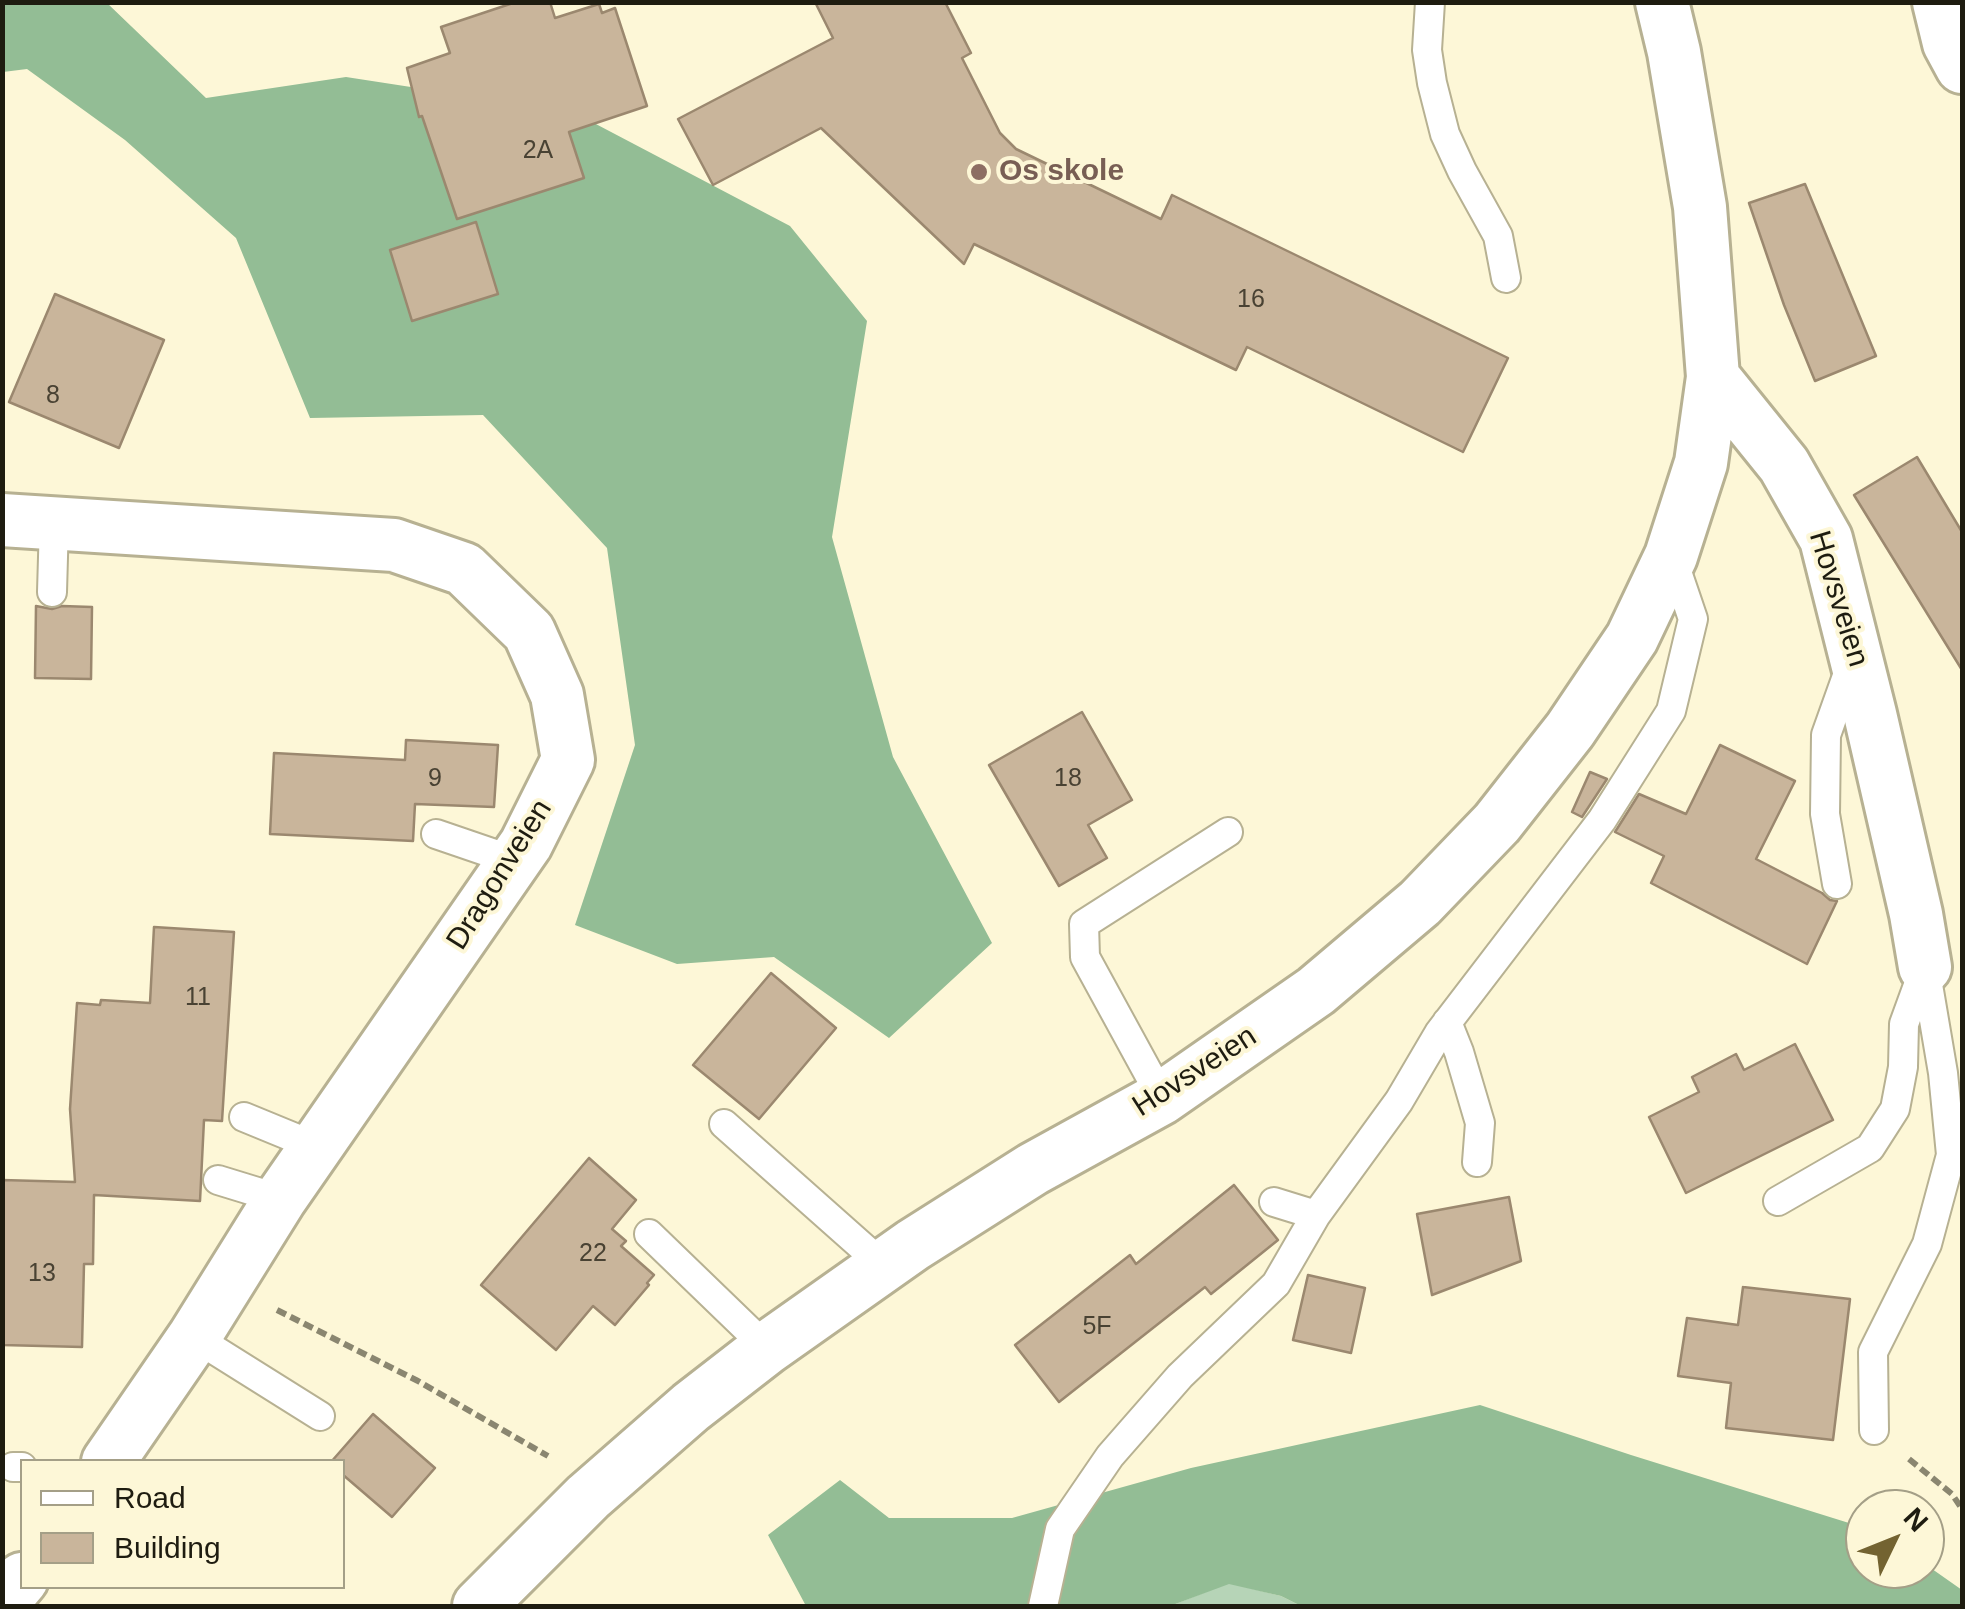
<!DOCTYPE html>
<style>
body{margin:0}
#map{position:relative;width:1965px;height:1609px;overflow:hidden;background:#fdf7d7;font-family:Arial,sans-serif}
canvas{display:block}
.frame{position:absolute;inset:0;border:5px solid #1e1c10;pointer-events:none}
.legend{position:absolute;left:20px;top:1459px;width:325px;height:130px;box-sizing:border-box;background:#fdf7d7;border:2px solid #a49f87;margin:0;padding:12px 18px;list-style:none;font-size:30px;color:#1e1c10}
.legend li{display:flex;align-items:center;gap:20px;height:50px}
.legend b{width:50px;border:2px solid #a49f87}
.north{position:absolute;left:1845px;top:1489px;width:100px;height:100px;box-sizing:border-box;background:#fdf7d7;border:2px solid #a49f87;border-radius:50%;rotate:47deg;font-size:28px;font-weight:700;line-height:40px;text-align:center;color:#1e1c10}
.north::after{content:'';display:block;margin:auto;width:35px;height:45px;background:#736331;clip-path:polygon(50% 0,100% 100%,50% 72%,0 100%)}
</style>
<div id="map">
<canvas width="1965" height="1609"></canvas>
<div class="frame"></div>
<ul class="legend">
<li><b style="height:12px;background:#fff"></b>Road</li>
<li><b style="height:28px;background:#c9b59b"></b>Building</li>
</ul>
<div class="north">N</div>
</div>
<script>
const ctx = document.querySelector('canvas').getContext('2d');
ctx.lineJoin = 'round';
function fillPath(path, color) {
  ctx.fillStyle = color;
  ctx.fill(path, 'evenodd');
}
function shape(rows) {
  const path = new Path2D();
  for (const r of rows) {
    path.moveTo(r[0], r[1]);
    for (let i = 2; i < r.length; i += 2) path.lineTo(r[i], r[i + 1]);
  }
  return path;
}
function strokePath(path, color, width, dash) {
  ctx.strokeStyle = color;
  ctx.lineWidth = width;
  ctx.lineCap = dash ? 'butt' : 'round';
  ctx.setLineDash(dash || []);
  ctx.stroke(path);
}
function write(font, color, halo, rows, align = 'center') {
  ctx.font = font + ' Arial,sans-serif';
  ctx.lineWidth = 8;
  ctx.setLineDash([]);
  ctx.textBaseline = 'middle';
  ctx.strokeStyle = halo;
  ctx.fillStyle = color;
  for (const [text, x, y, turn = 0] of rows) {
    ctx.save();
    ctx.translate(x, y);
    ctx.rotate((+turn || 0) * Math.PI / 180);
    ctx.textAlign = isNaN(turn) ? turn : align;
    if (halo) ctx.strokeText(text, 0, 0);
    ctx.fillText(text, 0, 0);
    ctx.restore();
  }
}
fillPath(shape([
 [1229,1583,1281,1596,1301,1606,1170,1606]
]), '#b6d4b7');
fillPath(shape([
 [3,3,107,3,206,98,346,77,573,112,790,226,867,321,832,537,893,757,992,943,889,1038,774,957,677,964,575,925,635,745,607,548,483,415,310,418,236,238,125,140,27,69,3,72],
 [1480,1405,1631,1455,1865,1528,1865,1569,1925,1569,1925,1564,1962,1590,1962,1606,1301,1606,1281,1596,1229,1584,1170,1606,806,1606,768,1535,840,1480,889,1518,1012,1518,1191,1468]
]), '#93bd95');
const building = shape([
 [516,2,550,2,555,18,599,4,602,13,615,8,647,106,569,132,584,178,457,219,422,116,419,117,407,68,450,53,441,27,516,2],
 [815,2,945,2,971,53,962,58,1000,133,1016,149,1161,219,1172,195,1508,358,1463,452,1247,347,1236,370,974,244,964,264,821,128,713,185,678,119,833,38,815,2],
 [1805,184,1876,356,1815,381,1784,305,1749,203,1805,184],
 [476,222,498,294,412,321,390,250,476,222],
 [55,294,164,340,119,448,9,402,55,294],
 [1917,457,1962,532,1962,670,1854,495,1917,457],
 [36,606,52,609,62,606,92,607,91,679,35,678,36,606],
 [1082,712,1132,800,1088,825,1107,858,1059,886,989,765,1082,712],
 [406,740,498,745,494,807,415,804,413,841,270,834,274,753,405,760,406,740],
 [1720,745,1795,781,1756,859,1822,893,1830,900,1837,901,1807,964,1651,883,1664,856,1615,832,1639,794,1686,814,1720,745],
 [1590,772,1607,779,1582,817,1572,812,1590,772],
 [154,927,234,932,222,1121,204,1120,200,1201,94,1195,93,1264,84,1264,82,1347,2,1345,2,1180,75,1182,70,1109,77,1003,100,1005,101,1000,150,1003,154,927],
 [771,973,836,1028,759,1119,693,1065,771,973],
 [1795,1044,1833,1120,1686,1193,1649,1117,1699,1092,1692,1077,1736,1054,1744,1070,1795,1044],
 [589,1158,636,1200,612,1229,626,1241,621,1246,654,1275,647,1283,649,1285,615,1325,593,1306,556,1350,481,1285,589,1158],
 [1234,1185,1278,1240,1211,1294,1205,1287,1059,1402,1015,1345,1130,1255,1136,1264,1234,1185],
 [1509,1197,1521,1261,1432,1295,1417,1214,1509,1197],
 [1308,1275,1365,1288,1351,1353,1293,1340,1308,1275],
 [1743,1287,1850,1299,1833,1440,1726,1428,1731,1383,1678,1376,1687,1318,1738,1325,1743,1287],
 [373,1414,435,1468,392,1517,342,1474,342,1462,331,1462,373,1414]
]);
fillPath(building, '#c9b59b');
strokePath(building, '#9b886f', 2.5);
const lane = shape([
 [1430,2,1427,50,1432,83,1445,134,1462,171,1498,236,1506,278],
 [52,592,54,522],
 [436,834,515,861],
 [1837,884,1825,814,1826,735,1851,665],
 [1447,1022,1459,1052,1480,1123,1477,1162],
 [1162,1098,1085,957,1084,924,1228,832],
 [244,1117,317,1147],
 [724,1124,884,1266],
 [218,1180,280,1199],
 [1778,1201,1870,1148,1895,1109,1903,1067,1904,1024,1924,969],
 [1274,1202,1316,1215],
 [649,1234,767,1348],
 [194,1337,320,1416],
 [1874,1430,1873,1352,1927,1244,1951,1155,1943,1073,1925,967],
 [13,1467,22,1467],
 [1043,1606,1060,1529,1110,1456,1180,1376,1276,1284,1316,1215,1399,1101,1439,1033,1602,820,1671,711,1693,619,1672,557]
]);
const street = shape([
 [1939,2,1949,43,1962,67],
 [1713,377,1784,465,1826,539,1870,714,1916,914,1925,967],
 [2,520,394,545,464,569,529,632,557,695,568,760,526,844,280,1199,194,1337,108,1462],
 [2,1603,22,1579],
 [479,1606,588,1497,691,1407,767,1348,913,1245,1033,1169,1162,1098,1316,991,1420,903,1497,823,1570,730,1632,638,1671,556,1701,463,1713,377,1700,207,1674,52,1662,2]
]);
strokePath(lane, '#b7b192', 32);
strokePath(street, '#b7b192', 58);
strokePath(shape([
 [277,1310,418,1381,548,1456],
 [1909,1459,1952,1494,1962,1509]
]), '#8a8670', 6, [10, 5]);
strokePath(lane, '#fff', 28);
strokePath(street, '#fff', 52);
for (const [x, y, r, color] of [
 [979,172,10,"#8d6e63"]
]) {
  const dot = new Path2D();
  dot.arc(x, y, r, 0, 2 * Math.PI);
  ctx.fillStyle = color;
  ctx.fill(dot);
  strokePath(dot, '#fdf7d7', 4);
}
write('25px', '#494233', null, [
 ["2A",538,151],
 ["16",1251,300],
 ["8",53,396],
 ["9",435,779],
 ["18",1068,779],
 ["11",198,998],
 ["22",593,1254],
 ["13",42,1274],
 ["5F",1097,1327]
]);
write('bold 30px', '#785e54', '#fdf7d7', [
 ["Os skole",999,172]
], 'left');
write('30px', '#1e1c10', '#fdf7d7', [
 ["Hovsveien",1838,599,73],
 ["Dragonveien",500,875,-58],
 ["Hovsveien",1195,1072,-33]
]);
</script>
